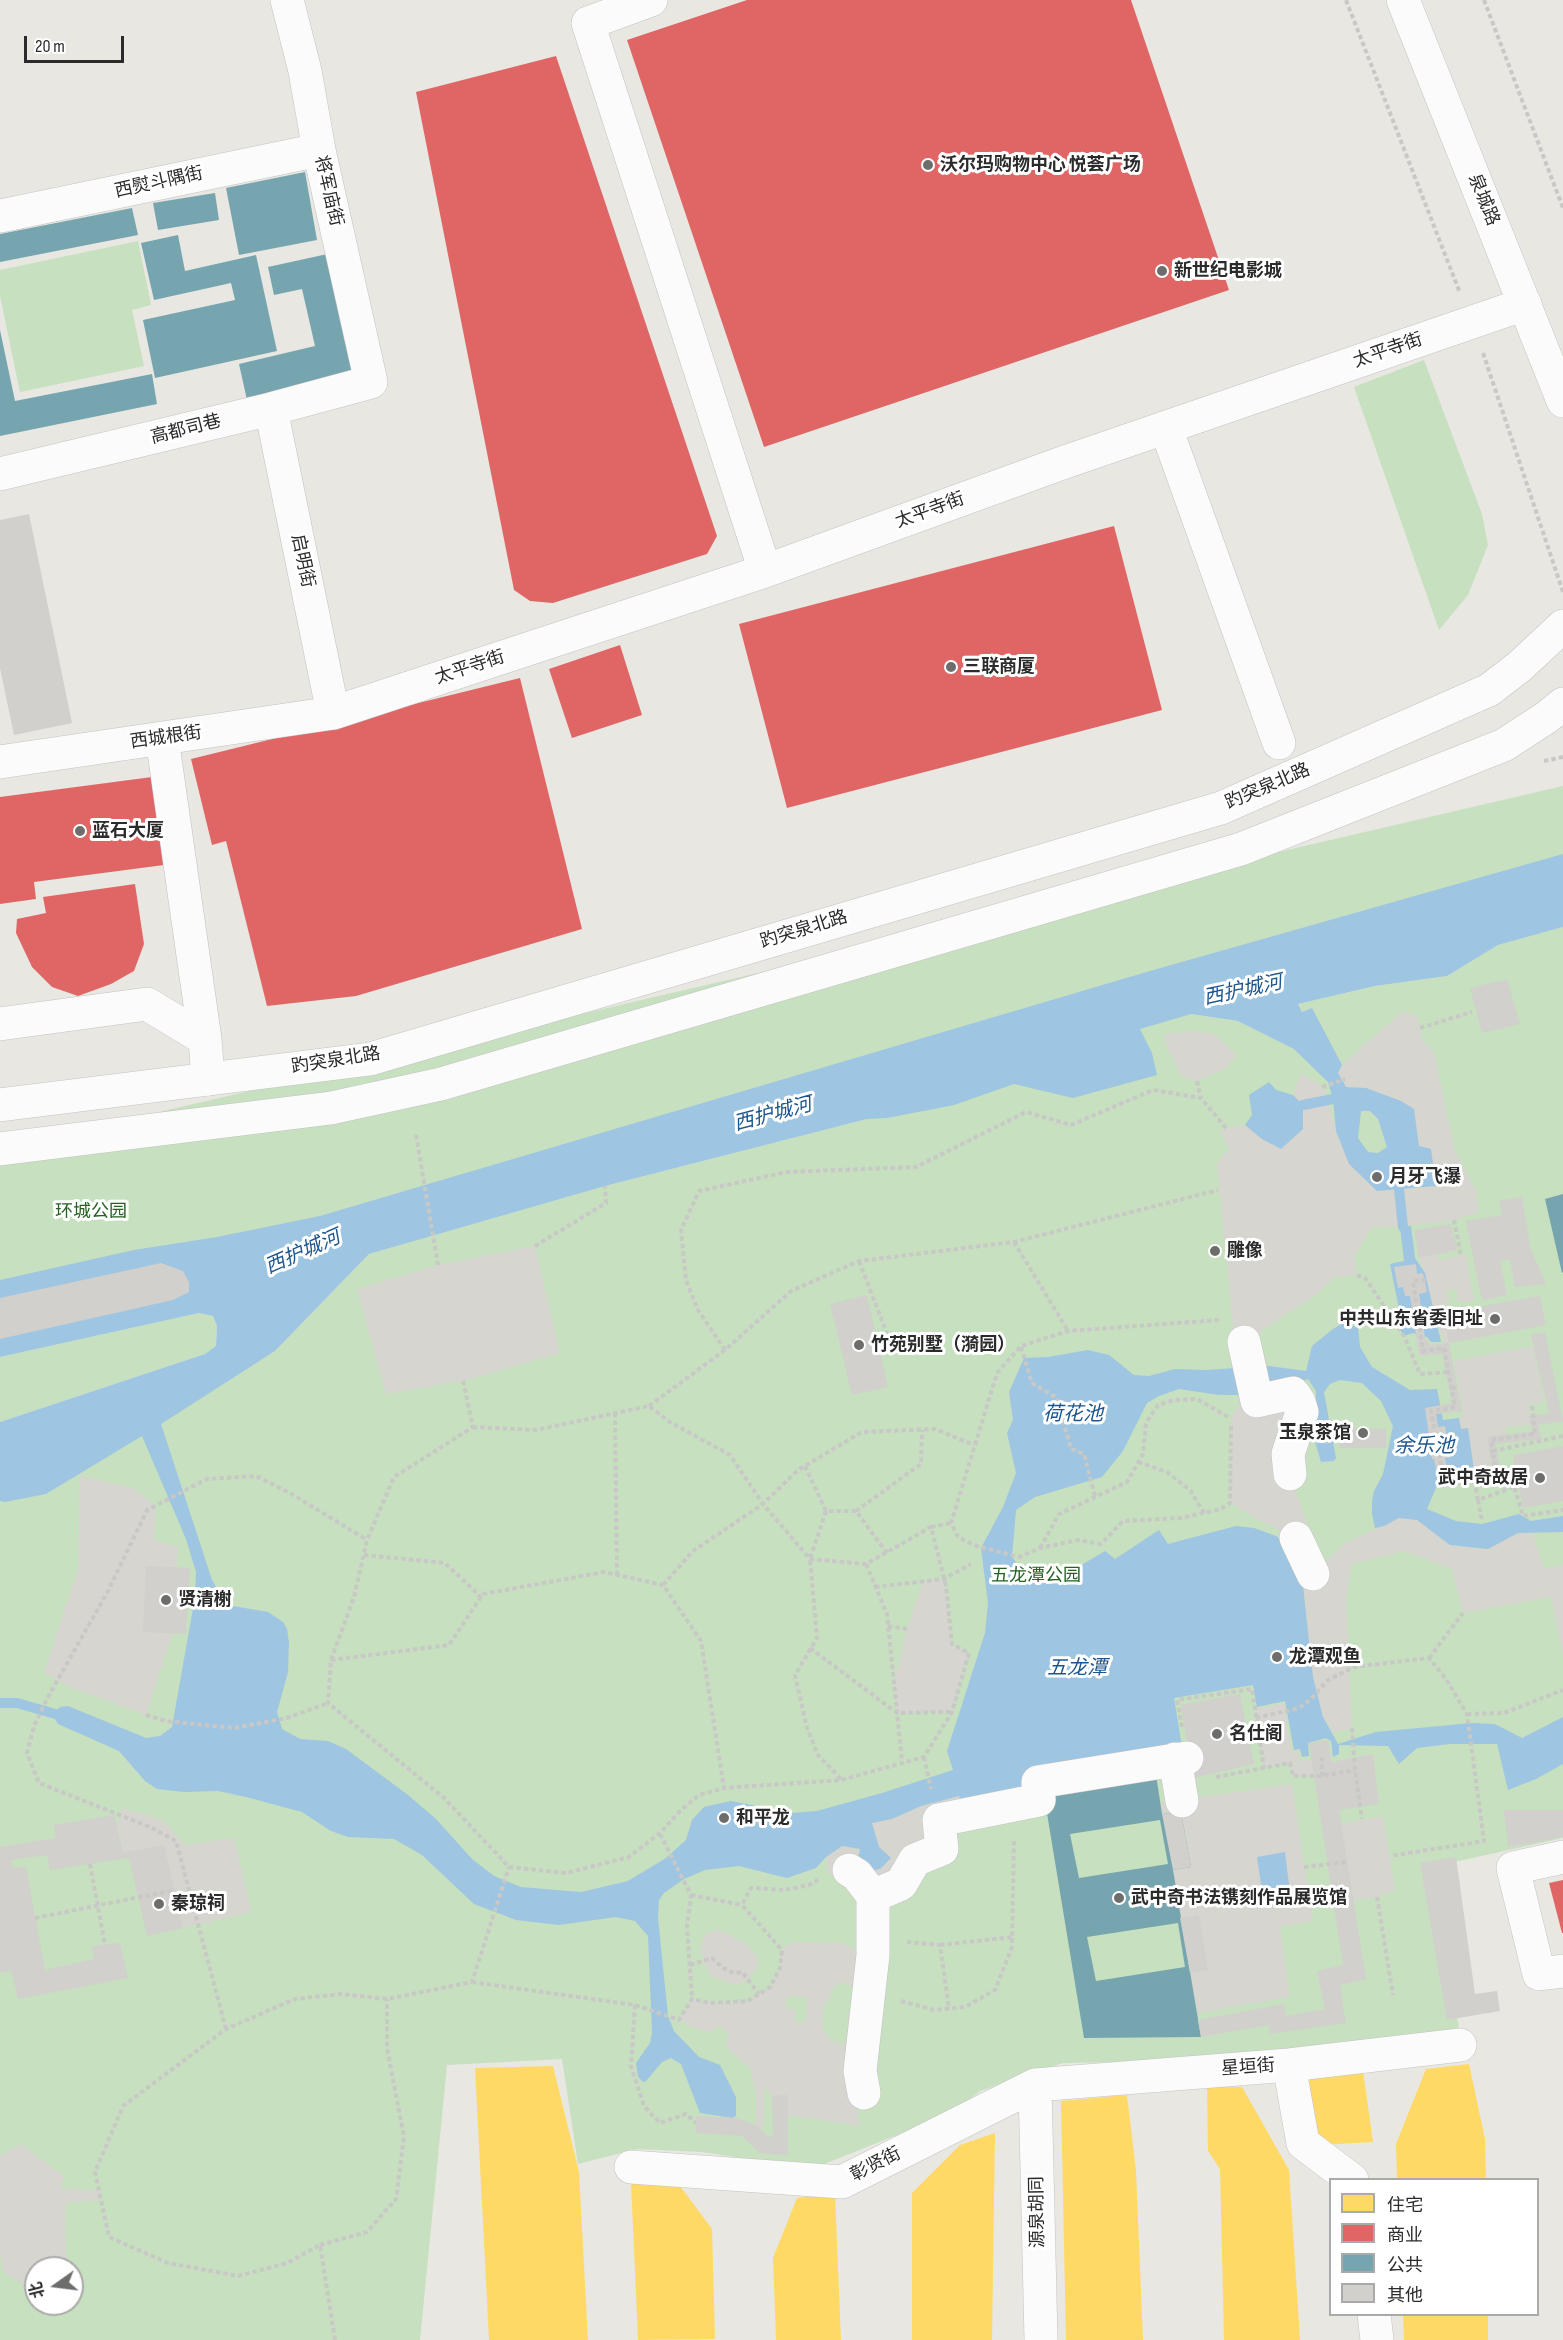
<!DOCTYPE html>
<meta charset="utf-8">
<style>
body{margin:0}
#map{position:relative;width:1563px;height:2340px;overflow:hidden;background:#e8e7e2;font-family:"Sofia Sans Condensed","Noto Sans SC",sans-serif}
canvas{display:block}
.legend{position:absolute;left:1329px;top:2178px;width:210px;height:138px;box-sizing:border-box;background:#fff;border:2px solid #aaa;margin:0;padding:8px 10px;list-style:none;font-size:18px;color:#2b2b2b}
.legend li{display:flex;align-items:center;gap:12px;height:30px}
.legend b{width:30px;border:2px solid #aaa}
.north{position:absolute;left:24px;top:2256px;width:60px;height:60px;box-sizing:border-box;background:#fff;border:2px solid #aaa;border-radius:50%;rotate:256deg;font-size:16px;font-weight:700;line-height:24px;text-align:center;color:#2b2b2b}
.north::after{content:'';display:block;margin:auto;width:21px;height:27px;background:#6d6d6b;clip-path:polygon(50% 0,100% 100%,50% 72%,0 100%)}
.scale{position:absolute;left:24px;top:36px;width:100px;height:27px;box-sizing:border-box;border:3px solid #2b2b2b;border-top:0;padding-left:8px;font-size:18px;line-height:21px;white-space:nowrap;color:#2b2b2b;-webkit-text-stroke:4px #fff;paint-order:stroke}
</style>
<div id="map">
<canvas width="1563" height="2340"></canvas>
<ul class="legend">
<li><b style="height:16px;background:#ffd966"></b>住宅</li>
<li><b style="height:16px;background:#e06666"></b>商业</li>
<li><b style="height:16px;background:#76a5af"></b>公共</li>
<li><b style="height:16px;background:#d1d0cc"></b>其他</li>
</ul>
<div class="north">北</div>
<div class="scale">20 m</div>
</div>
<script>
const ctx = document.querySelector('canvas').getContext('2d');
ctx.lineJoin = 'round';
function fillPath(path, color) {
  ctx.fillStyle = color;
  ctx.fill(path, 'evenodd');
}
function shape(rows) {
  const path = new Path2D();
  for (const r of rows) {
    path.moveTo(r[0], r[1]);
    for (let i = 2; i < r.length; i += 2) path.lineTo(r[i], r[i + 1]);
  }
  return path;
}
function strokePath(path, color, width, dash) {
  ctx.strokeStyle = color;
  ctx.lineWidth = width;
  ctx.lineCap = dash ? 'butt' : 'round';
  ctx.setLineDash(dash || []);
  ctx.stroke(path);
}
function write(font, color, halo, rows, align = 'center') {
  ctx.font = font + ' "Sofia Sans Condensed","Noto Sans SC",sans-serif';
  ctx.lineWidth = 6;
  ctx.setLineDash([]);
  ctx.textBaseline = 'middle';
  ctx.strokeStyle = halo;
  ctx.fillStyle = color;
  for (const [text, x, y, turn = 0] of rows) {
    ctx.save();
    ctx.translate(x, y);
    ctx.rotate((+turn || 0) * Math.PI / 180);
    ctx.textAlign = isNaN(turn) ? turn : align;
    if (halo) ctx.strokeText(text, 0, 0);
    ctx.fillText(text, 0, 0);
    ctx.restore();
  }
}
fillPath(shape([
 [138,241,151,305,132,310,144,366,20,392,0,296,0,270],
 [1424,360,1482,514,1488,545,1468,595,1439,630,1354,387],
 [1563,786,1563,910,1168,1006,605,1186,867,1119,1164,1020,1191,1014,1238,1021,1298,1004,1375,986,1447,976,1498,945,1563,927,1563,1838,1427,1868,1460,2032,1178,2061,1063,2063,980,2091,942,2121,899,2134,812,2169,702,2152,637,2149,578,2164,562,2059,447,2065,420,2340,0,2340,0,1501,46,1494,275,1351,369,1254,604,1186,0,1318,0,1149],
 [36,2268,72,2268,72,2304,36,2304],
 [199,1313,213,1316,217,1326,216,1347,205,1354,0,1422,0,1357]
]), '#c7e0bf');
fillPath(shape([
 [1402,1012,1417,1015,1422,1040,1434,1052,1455,1151,1476,1191,1479,1212,1454,1220,1400,1227,1372,1227,1354,1257,1357,1275,1334,1277,1316,1295,1244,1342,1234,1331,1232,1319,1217,1164,1229,1148,1221,1132,1226,1128,1245,1125,1262,1139,1303,1105,1293,1095,1301,1073,1324,1088,1336,1131,1349,1163,1377,1191,1436,1186,1419,1146,1366,1088,1346,1087,1338,1073,1342,1065],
 [1194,1031,1214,1034,1237,1055,1225,1069,1197,1081,1182,1077,1166,1045,1164,1034],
 [535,1246,560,1353,463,1381,386,1394,357,1289,438,1265],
 [1437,1254,1438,1260,1466,1255,1474,1301,1458,1302,1456,1289,1447,1291,1449,1305,1442,1305,1449,1343,1444,1343,1419,1258],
 [1533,1346,1544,1402,1529,1405,1531,1425,1505,1427,1506,1434,1488,1437,1492,1466,1485,1474,1478,1475,1474,1470,1468,1428,1461,1429,1459,1418,1464,1416,1454,1361],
 [1293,1393,1290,1474,1307,1524,1305,1534,1296,1538,1257,1519,1230,1503,1231,1419,1236,1409,1245,1402],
 [80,1476,133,1488,156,1506,154,1540,178,1547,173,1633,146,1715,75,1689,44,1673,78,1568],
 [1399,1518,1417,1520,1450,1545,1488,1549,1518,1533,1533,1533,1544,1569,1563,1565,1563,1656,1551,1597,1463,1613,1452,1569,1404,1551,1352,1564,1346,1598,1352,1728,1333,1733,1323,1717,1313,1677,1303,1587,1313,1574,1345,1543],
 [944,1579,952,1644,969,1653,952,1712,897,1713,894,1685,907,1629,923,1582],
 [1284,1703,1292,1753,1298,1751,1300,1761,1311,1759,1314,1776,1293,1776,1290,1763,1264,1768,1255,1709],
 [1292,1784,1313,1921,1280,1927,1290,1997,1197,2013,1190,1973,1208,1970,1199,1915,1180,1918,1173,1870,1191,1867,1181,1812,1162,1814,1160,1803],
 [960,1796,962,1804,901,1884,844,1882,828,1873,826,1857,842,1846,860,1849,858,1859,891,1858,879,1847,872,1823,892,1819,921,1806],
 [123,1808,164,1821,185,1845,234,1838,252,1912,183,1928,164,1845,123,1853,117,1824],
 [1383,1816,1395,1890,1377,1897,1353,1901,1341,1824],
 [718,1929,746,1944,757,1957,758,1966,748,1979,736,1985,710,1976,704,1961,700,1948,705,1934],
 [792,1942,843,1943,865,1956,854,2096,860,2126,788,2115,788,2095,772,2096,765,2086,763,2131,756,2125,756,2099,751,2069,726,2047,729,2033,719,2026,710,2032,696,2029,679,2020,692,1999,710,2003,748,2001,770,1987,780,1968,782,1950],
 [843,1982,857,1989,858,2000,848,2016,852,2027,843,2046,829,2039,822,2027,824,2007,834,1987],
 [786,1997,807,1997,806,2023,795,2022,795,2009,786,2009],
 [20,2144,64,2176,61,2188,99,2191,101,2200,66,2203,65,2243,68,2268,36,2268,36,2288,32,2289,3,2272,0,2252,0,2156]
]), '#d6d5d0');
fillPath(shape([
 [1563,854,1563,927,1498,945,1447,976,1375,986,1298,1004,1302,1012,1312,1008,1342,1065,1338,1073,1346,1087,1366,1088,1401,1101,1414,1109,1419,1146,1431,1149,1436,1186,1377,1191,1349,1164,1336,1131,1333,1099,1328,1082,1294,1049,1238,1021,1191,1014,1140,1029,1152,1053,1157,1075,1073,1098,1014,1084,954,1105,887,1118,867,1119,605,1186,369,1254,275,1351,161,1424,212,1580,227,1605,268,1612,283,1622,287,1629,289,1643,288,1672,277,1712,282,1729,300,1739,328,1741,346,1749,408,1795,436,1819,472,1859,494,1876,521,1887,581,1892,628,1881,666,1858,686,1840,692,1820,704,1807,731,1801,792,1813,817,1811,882,1793,953,1770,947,1751,985,1633,988,1603,981,1548,1003,1507,1016,1473,1007,1433,1013,1420,1009,1392,1024,1358,1048,1357,1088,1350,1109,1355,1134,1375,1149,1376,1175,1369,1205,1370,1269,1366,1306,1371,1312,1346,1333,1329,1345,1322,1358,1328,1360,1347,1372,1367,1410,1390,1437,1389,1443,1420,1459,1418,1461,1429,1468,1428,1474,1470,1441,1476,1427,1509,1456,1521,1482,1524,1519,1514,1531,1521,1563,1516,1563,1532,1518,1533,1488,1549,1450,1545,1417,1520,1399,1518,1384,1526,1375,1528,1372,1514,1372,1501,1374,1491,1383,1474,1393,1426,1381,1401,1362,1383,1340,1380,1330,1384,1324,1392,1336,1458,1334,1461,1321,1462,1314,1438,1316,1391,1308,1379,1274,1390,1241,1395,1219,1395,1179,1389,1159,1396,1147,1403,1123,1451,1102,1477,1035,1497,1016,1510,1012,1557,1019,1566,1033,1571,1073,1570,1105,1551,1115,1559,1159,1530,1168,1544,1236,1526,1254,1528,1276,1536,1293,1549,1301,1568,1313,1677,1323,1717,1338,1744,1376,1732,1472,1723,1495,1724,1522,1738,1563,1717,1563,1764,1536,1779,1508,1790,1497,1744,1450,1744,1417,1748,1399,1764,1388,1746,1339,1745,1339,1754,1333,1757,1331,1741,1326,1738,1308,1743,1309,1756,1302,1757,1300,1749,1294,1750,1285,1701,1257,1707,1253,1685,1174,1698,1183,1753,1032,1793,962,1804,959,1796,921,1806,892,1819,872,1823,879,1847,891,1858,880,1869,867,1871,858,1859,860,1849,842,1846,826,1857,816,1868,787,1878,739,1866,705,1870,684,1879,664,1893,659,1900,658,1918,668,2016,674,2031,699,2057,720,2065,736,2097,736,2116,732,2118,700,2113,681,2064,671,2058,662,2062,646,2081,643,2082,638,2077,636,2063,650,2043,652,2032,648,1936,635,1921,616,1917,559,1925,516,1920,474,1904,422,1855,394,1839,348,1837,331,1831,302,1812,246,1797,218,1791,184,1792,157,1789,145,1781,119,1751,58,1724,55,1719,54,1713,60,1707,68,1706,146,1738,160,1736,172,1727,195,1597,196,1572,186,1539,142,1436,46,1494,5,1502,0,1501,0,1422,205,1354,216,1346,217,1326,213,1316,199,1313,0,1357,0,1280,134,1250,217,1237,320,1216,1150,971],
 [1361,1111,1370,1111,1378,1119,1387,1147,1378,1153,1368,1152,1358,1138],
 [1269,1082,1276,1090,1293,1095,1303,1105,1303,1129,1281,1149,1262,1139,1245,1125,1252,1115,1249,1095],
 [1411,1226,1415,1258,1425,1273,1441,1342,1431,1342,1427,1337,1413,1333,1404,1336,1388,1311,1399,1309,1390,1264,1404,1261,1400,1227],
 [1285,1852,1290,1893,1263,1897,1257,1857]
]), '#9ec5e1');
fillPath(shape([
 [1469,2064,1485,2139,1486,2180,1397,2180,1396,2144,1426,2069],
 [553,2066,579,2172,588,2340,489,2340,475,2068],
 [1363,2071,1373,2142,1320,2145,1305,2073],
 [1207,2087,1242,2087,1289,2170,1300,2340,1224,2340,1220,2169,1208,2151],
 [1127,2095,1136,2171,1143,2340,1066,2340,1061,2101],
 [995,2133,992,2340,912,2340,912,2193,960,2145],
 [631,2182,677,2182,712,2229,715,2339,638,2340],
 [835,2193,841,2340,776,2340,773,2258,797,2198],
 [1403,2314,1488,2314,1488,2340,1404,2340]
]), '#ffd966');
fillPath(shape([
 [747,0,1131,0,1229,290,764,447,627,40],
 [556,56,717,536,707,554,553,603,530,601,514,590,416,92],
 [1114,526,1162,710,787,808,739,624],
 [620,645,642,715,572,738,549,669],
 [520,678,582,929,356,996,267,1006,226,841,212,845,191,759],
 [152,777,164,865,34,882,36,899,0,904,0,797],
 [135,884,144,944,134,971,111,984,78,996,52,987,32,967,16,933,17,919,46,913,43,897],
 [1563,1880,1563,1933,1562,1933,1549,1883]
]), '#e06666');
fillPath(shape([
 [305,172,317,240,239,255,226,188],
 [215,193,219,220,158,230,153,203],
 [132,208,138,235,0,262,0,234],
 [178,235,185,271,256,255,277,351,155,378,143,320,235,300,231,283,154,300,141,243],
 [332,253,360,374,247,400,239,364,315,346,302,289,274,295,268,267],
 [0,330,15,401,152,374,157,404,0,436],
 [1563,1194,1563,1272,1562,1273,1545,1199],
 [1155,1768,1162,1814,1181,1812,1191,1867,1173,1870,1201,2037,1084,2038,1043,1789],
 [1160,1820,1168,1864,1079,1878,1070,1834],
 [1178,1923,1185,1967,1096,1981,1087,1937]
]), '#76a5af');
strokePath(shape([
 [1303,1105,1333,1099],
 [1399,1189,1403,1227],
 [0,1703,17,1703,66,1717]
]), '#9ec5e1', 10);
fillPath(shape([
 [29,514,72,723,14,735,0,668,0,520],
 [1507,979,1520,1024,1482,1033,1470,988],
 [1522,1197,1531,1250,1546,1284,1515,1287,1510,1260,1500,1261,1507,1295,1482,1300,1466,1221,1502,1215,1499,1201],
 [1451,1224,1457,1250,1419,1258,1414,1230],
 [161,1263,183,1271,189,1282,189,1292,173,1300,0,1339,0,1298],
 [1416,1264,1417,1274,1423,1273,1427,1292,1419,1294,1425,1338,1430,1345,1449,1343,1443,1313,1540,1296,1546,1325,1449,1343,1462,1411,1436,1414,1438,1427,1445,1426,1451,1457,1445,1458,1449,1479,1485,1474,1492,1466,1487,1437,1532,1431,1529,1416,1549,1413,1531,1335,1545,1332,1563,1421,1538,1425,1542,1439,1496,1444,1500,1468,1487,1481,1440,1488,1434,1459,1432,1459,1425,1408,1452,1403,1442,1354,1419,1356,1410,1296,1405,1296,1403,1287,1398,1288,1394,1267],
 [867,1295,888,1387,852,1395,830,1304],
 [1339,1427,1386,1429,1386,1448,1340,1448],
 [1563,1446,1563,1501,1523,1508,1513,1455],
 [146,1566,190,1568,186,1634,143,1632],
 [1240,1694,1254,1764,1193,1778,1181,1705],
 [1328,1740,1332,1762,1373,1754,1379,1804,1339,1810,1366,1979,1340,1985,1346,2023,1270,2034,1269,2025,1201,2037,1198,2020,1284,2004,1286,2016,1325,2009,1317,1971,1343,1965,1309,1743],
 [1504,1810,1563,1810,1563,1837,1508,1847],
 [1181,1812,1191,1867,1173,1870,1162,1814],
 [114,1815,123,1853,164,1845,183,1928,147,1936,129,1858,50,1870,47,1855,11,1860,13,1868,26,1867,45,1970,94,1959,92,1946,120,1943,128,1978,18,1999,11,1971,0,1973,0,1847,56,1838,54,1825],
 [1456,1857,1475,1994,1497,1991,1500,2011,1447,2020,1420,1863],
 [1199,1915,1208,1970,1190,1973,1180,1918],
 [788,2095,788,2156,760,2153,742,2136,696,2133,696,2116,736,2118,756,2125,767,2136,773,2137,772,2096]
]), '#d1d0cc');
const street = shape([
 [651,0,588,23,765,571],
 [0,216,319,150],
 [271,409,333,713],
 [1166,428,1279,743],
 [0,474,271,409,371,382,319,150,305,71,287,0],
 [162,738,205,1039,208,1079],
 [0,762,333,713,765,571,1065,462,1525,304],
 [0,1024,147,1004,205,1039],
 [1244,1342,1257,1401,1293,1393,1299,1402,1302,1412,1288,1454,1290,1474],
 [1296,1538,1313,1574],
 [1175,1759,1182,1801],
 [1563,1857,1513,1868,1539,1974,1563,1971],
 [849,1870,857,1875,873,1896,901,1884,915,1860,942,1849,939,1820,1039,1800,1038,1782,1187,1758],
 [1289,2065,1303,2143,1352,2180],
 [1035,2085,1041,2340],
 [864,2093,860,2071,873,1955,873,1896],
 [631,2167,842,2182,1035,2085,1289,2065,1460,2045],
 [1374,2314,1377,2340]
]);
const secondary = shape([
 [1403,0,1563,401],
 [0,1105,370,1059,1221,808,1489,690,1519,667,1563,626],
 [0,1149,331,1108,441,1084,1241,849,1504,745,1547,717,1563,704]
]);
strokePath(street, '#c2c2c2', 34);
strokePath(secondary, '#c2c2c2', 34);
strokePath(shape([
 [1346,0,1460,293],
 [1484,0,1563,208],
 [1483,353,1563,592],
 [1544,761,1563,757],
 [1420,1028,1472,1012],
 [1197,1081,1201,1098],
 [1322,1087,1345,1079],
 [416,1135,438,1265],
 [1454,1220,1461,1256],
 [1014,1242,1068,1331],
 [535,1246,606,1203,605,1186],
 [859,1261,895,1354],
 [1357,1275,1366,1279,1404,1336,1420,1374,1449,1372],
 [1426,1280,1413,1281,1423,1351,1444,1348,1455,1407,1431,1411,1444,1483,1486,1478,1495,1467],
 [1219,1320,1068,1331,1021,1346,997,1373,951,1523,957,1535,965,1541,977,1546,1019,1557,1040,1548,1078,1540,1101,1544,1123,1521,1181,1518,1221,1509,1230,1503,1231,1423],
 [1021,1347,1032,1383,1057,1398,1071,1449,1084,1454,1095,1496],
 [725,1350,698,1310,686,1280,681,1230,699,1191,787,1172,916,1167,1026,1112,1071,1125,1153,1090,1201,1098,1226,1128],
 [463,1381,473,1427,394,1477,367,1540,354,1597,331,1660,328,1703,444,1798,509,1867,566,1873,629,1857,660,1833,681,1810,699,1795,724,1788,841,1780,924,1757,952,1712,969,1653,952,1644,946,1586,931,1527,866,1564,810,1559,763,1504,730,1455,670,1422,649,1406,536,1430,473,1427],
 [1452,1389,1458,1386],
 [649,1406,725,1350,791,1291,859,1261,1014,1242,1218,1190],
 [615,1413,617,1575],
 [1563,1436,1493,1451,1495,1467,1510,1472,1523,1516,1563,1510],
 [1326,1442,1340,1438],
 [1490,1452,1493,1451,1491,1440,1535,1434,1532,1404],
 [1138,1462,1167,1472,1190,1490,1204,1513],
 [805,1466,826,1511,856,1511,887,1553],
 [1478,1475,1474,1480,1478,1500,1514,1487],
 [1478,1500,1482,1521],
 [826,1511,810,1559,817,1638,795,1675,807,1728,818,1755,841,1779],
 [856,1511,921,1464,922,1430],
 [931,1527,951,1523],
 [1040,1548,1059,1514,1127,1482,1143,1454,1146,1423,1158,1405,1174,1400,1197,1399,1228,1417],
 [364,1555,445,1563,481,1597],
 [866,1564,887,1614,902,1762],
 [663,1585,693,1551,763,1504,798,1470,862,1432,935,1429,974,1445],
 [875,1587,944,1579,971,1564],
 [888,1626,907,1629],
 [810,1648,897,1713,951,1712],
 [1429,1658,1463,1613],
 [331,1660,449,1645,483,1594,604,1572,663,1585,701,1641,724,1788],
 [1467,1714,1504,1713,1563,1690],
 [146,1715,166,1721,234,1728,287,1718,328,1703],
 [1256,1718,1299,1708,1311,1699,1328,1680,1354,1667,1429,1658,1446,1679,1467,1714,1484,1841,1390,1856],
 [1182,1727,1177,1700,1252,1689,1264,1768],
 [1352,1728,1355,1770,1362,1819],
 [924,1757,931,1789],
 [1322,1757,1322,1776],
 [1216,1777,1290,1763,1293,1776,1322,1776,1355,1770],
 [660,1834,691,1895,687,1927,692,1999],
 [90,1864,105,1945],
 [1304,1867,1346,1862],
 [691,1895,742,1905],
 [1377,1897,1393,1995],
 [35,1918,175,1890],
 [907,1942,940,1945,949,2008],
 [940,1945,1013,1937],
 [690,1965,712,1958,723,1968,734,1973,742,1972,759,1994],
 [472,1982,635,2005,679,2020,692,1999,710,2003,748,2001,770,1987,780,1968,782,1950,742,1905,751,1888,785,1890,809,1885,818,1880],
 [901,2001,934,2010,965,2007,995,1990,1012,1947,1014,1839],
 [635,2005,631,2066,644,2106,660,2123,686,2114,696,2123],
 [226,2029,176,1841,150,1827,39,1783,27,1753,34,1726,48,1697,108,1591,147,1510,207,1479,256,1476,290,1493,367,1540],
 [320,2245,367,2232,396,2199,404,2137,387,2048,387,1999],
 [335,2340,320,2245,287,2263,238,2276,168,2263,109,2237,95,2172,123,2106,226,2029,295,1999,341,1994,387,1999,472,1982,509,1867]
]), '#c8c8c7', 4, [4.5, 3]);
strokePath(street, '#fcfbfb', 33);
strokePath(secondary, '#fcfbfb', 33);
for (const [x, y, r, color] of [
 [928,165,6,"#6d6d6b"],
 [1162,271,6,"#6d6d6b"],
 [951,667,6,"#6d6d6b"],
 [80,831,6,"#6d6d6b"],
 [1377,1177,6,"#6d6d6b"],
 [1215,1251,6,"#6d6d6b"],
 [1495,1319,6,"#6d6d6b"],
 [859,1345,6,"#6d6d6b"],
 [1363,1433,6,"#6d6d6b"],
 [1540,1478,6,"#6d6d6b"],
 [166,1600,6,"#6d6d6b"],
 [1277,1657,6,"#6d6d6b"],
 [1217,1734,6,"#6d6d6b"],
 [724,1818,6,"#6d6d6b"],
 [1119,1898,6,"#6d6d6b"],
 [159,1904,6,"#6d6d6b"]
]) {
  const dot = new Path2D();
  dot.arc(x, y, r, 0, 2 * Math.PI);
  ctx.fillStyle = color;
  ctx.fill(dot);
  strokePath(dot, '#fff', 2);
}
write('bold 18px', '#2b2b2b', '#fff', [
 ["沃尔玛购物中心 悦荟广场",940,165],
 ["新世纪电影城",1174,271],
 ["三联商厦",963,667],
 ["蓝石大厦",92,831],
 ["月牙飞瀑",1389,1177],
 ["雕像",1227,1251],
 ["中共山东省委旧址",1483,1319,"right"],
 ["竹苑别墅（漪园）",871,1345],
 ["玉泉茶馆",1351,1433,"right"],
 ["武中奇故居",1528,1478,"right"],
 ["贤清榭",178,1600],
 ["龙潭观鱼",1289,1657],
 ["名仕阁",1229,1734],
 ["和平龙",736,1818],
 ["武中奇书法镌刻作品展览馆",1131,1898],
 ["秦琼祠",171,1904]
], 'left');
write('18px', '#2b2b2b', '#fff', [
 ["西熨斗隅街",159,183,-12],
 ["将军庙街",328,191,77],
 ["泉城路",1483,200,68],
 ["太平寺街",1388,351,-19],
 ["高都司巷",186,430,-14],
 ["太平寺街",930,511,-20],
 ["启明街",302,561,78],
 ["太平寺街",470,668,-18],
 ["西城根街",166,738,-8],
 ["趵突泉北路",1268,787,-23],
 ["趵突泉北路",804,930,-17],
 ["趵突泉北路",336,1061,-9],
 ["星垣街",1248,2068,-4],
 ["彰贤街",876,2165,-27],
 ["源泉胡同",1038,2212,-91]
]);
write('18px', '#266123', '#fff', [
 ["环城公园",91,1212],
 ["五龙潭公园",1036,1576]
]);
write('italic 20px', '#1d558e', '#fff', [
 ["西护城河",1243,991,-12],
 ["西护城河",773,1115,-15],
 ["西护城河",303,1253,-24],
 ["荷花池",1073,1415],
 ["余乐池",1424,1447],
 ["五龙潭",1077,1669]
]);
</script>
